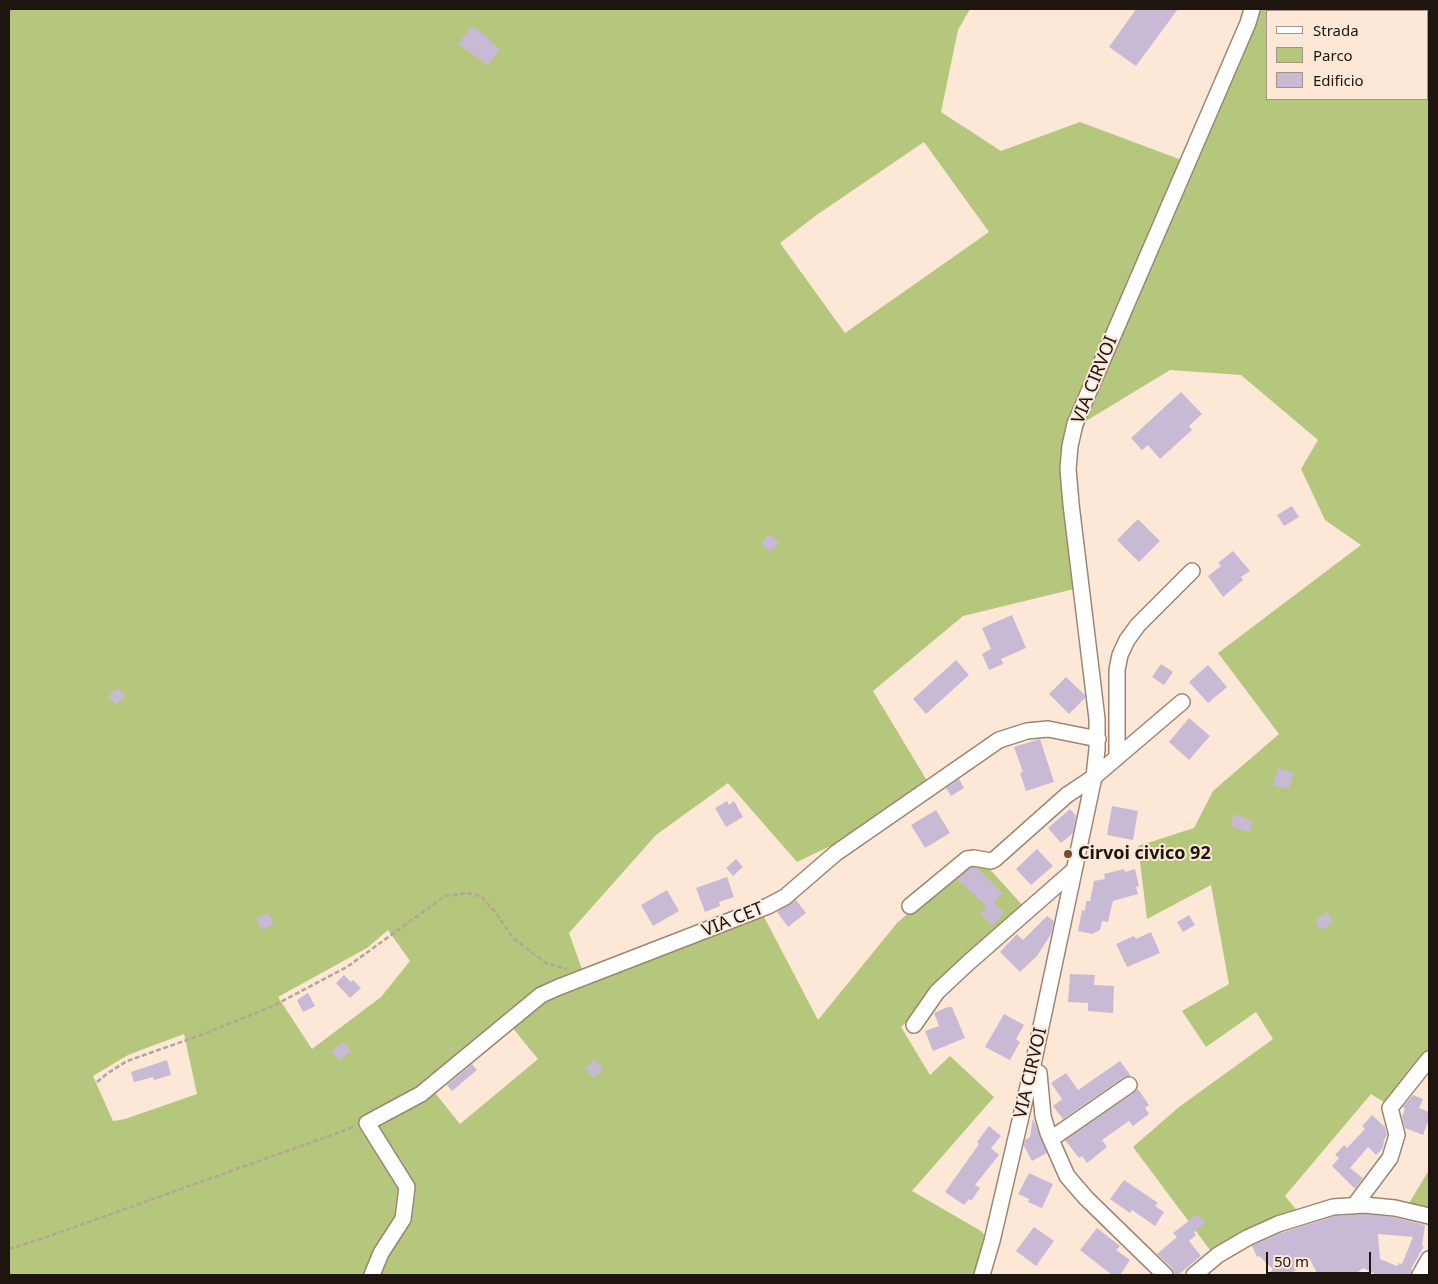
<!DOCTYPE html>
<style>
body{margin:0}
#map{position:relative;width:1438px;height:1284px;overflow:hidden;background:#fde8d8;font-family:"Noto Sans",sans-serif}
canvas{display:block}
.frame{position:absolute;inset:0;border:10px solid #1e150e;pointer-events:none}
.legend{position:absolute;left:1266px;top:10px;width:162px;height:90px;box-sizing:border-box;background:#fde8d8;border:1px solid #a49487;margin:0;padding:6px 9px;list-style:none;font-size:15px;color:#1e150e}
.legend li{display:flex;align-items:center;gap:10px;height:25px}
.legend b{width:25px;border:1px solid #a49487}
.scale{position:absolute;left:1266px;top:1252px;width:105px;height:22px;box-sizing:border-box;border:2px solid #1e150e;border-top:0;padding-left:6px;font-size:15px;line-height:18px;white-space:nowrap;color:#1e150e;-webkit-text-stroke:4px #fde8d8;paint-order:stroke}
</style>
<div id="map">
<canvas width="1438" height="1284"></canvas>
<div class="frame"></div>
<ul class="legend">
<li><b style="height:6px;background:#fff"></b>Strada</li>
<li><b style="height:14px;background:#b4c77c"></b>Parco</li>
<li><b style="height:14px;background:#c8bad5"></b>Edificio</li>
</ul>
<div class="scale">50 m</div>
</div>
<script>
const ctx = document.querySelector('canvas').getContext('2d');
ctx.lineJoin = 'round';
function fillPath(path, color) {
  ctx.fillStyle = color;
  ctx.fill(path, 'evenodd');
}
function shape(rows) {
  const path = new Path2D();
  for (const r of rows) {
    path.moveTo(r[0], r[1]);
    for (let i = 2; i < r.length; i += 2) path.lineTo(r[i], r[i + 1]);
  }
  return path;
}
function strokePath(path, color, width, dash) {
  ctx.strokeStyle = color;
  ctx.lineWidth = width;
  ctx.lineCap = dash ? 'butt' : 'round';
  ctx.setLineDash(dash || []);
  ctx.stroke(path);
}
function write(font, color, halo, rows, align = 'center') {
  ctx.font = font + ' "Noto Sans",sans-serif';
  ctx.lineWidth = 4;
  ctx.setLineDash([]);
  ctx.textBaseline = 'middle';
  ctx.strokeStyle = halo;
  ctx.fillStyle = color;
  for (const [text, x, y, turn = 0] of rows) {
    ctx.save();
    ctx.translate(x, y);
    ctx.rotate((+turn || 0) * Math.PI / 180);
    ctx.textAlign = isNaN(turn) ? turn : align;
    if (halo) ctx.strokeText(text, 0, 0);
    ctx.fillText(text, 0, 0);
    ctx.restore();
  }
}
fillPath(shape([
 [9,9,970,9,958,30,941,112,1001,151,1080,122,1195,165,1254,28,1258,9,1429,9,1429,1064,1395,1109,1371,1094,1285,1196,1303,1218,1216,1258,1133,1147,1179,1107,1273,1039,1256,1012,1206,1047,1182,1011,1229,984,1211,885,1147,919,1138,846,1194,828,1213,791,1279,734,1218,653,1361,545,1325,520,1301,469,1318,440,1241,375,1170,370,1086,421,1062,491,1074,589,963,616,873,691,932,789,891,817,797,862,728,783,656,835,569,933,587,983,763,915,818,1020,897,923,976,854,1025,908,901,1027,930,1075,950,1056,994,1097,912,1191,981,1231,998,1248,988,1275,9,1275],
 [1267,11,1427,11,1427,99,1267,99],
 [924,142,989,232,845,333,780,243,818,214],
 [388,930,410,961,381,997,312,1049,278,997,367,948],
 [511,1026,538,1059,460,1124,427,1083],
 [184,1034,197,1094,125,1119,113,1121,93,1076,128,1055],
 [1429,1170,1429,1213,1408,1205]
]), '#b4c77c');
fillPath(shape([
 [1136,9,1178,9,1136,66,1109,47],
 [472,26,491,40,490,41,500,49,488,65,458,44],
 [1181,392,1202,414,1189,426,1192,430,1160,459,1148,445,1142,450,1131,438],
 [1292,506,1299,517,1284,526,1277,515],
 [1138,519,1160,541,1139,562,1117,540],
 [770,534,779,543,770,552,761,543],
 [1233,551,1250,571,1241,577,1243,580,1223,597,1208,576,1221,566,1218,563],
 [1012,615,1026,648,1001,659,1003,664,989,670,982,654,991,649,982,628],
 [956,660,969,675,926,714,913,699],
 [1161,664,1173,672,1164,685,1152,677],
 [1208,665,1227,687,1208,703,1189,682],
 [1066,677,1085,695,1085,698,1069,714,1049,694],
 [118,688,125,697,115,705,108,696],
 [1189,718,1210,736,1189,760,1169,742],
 [1040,739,1054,782,1026,791,1020,773,1023,772,1014,747],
 [1278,768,1294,773,1289,789,1273,785],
 [959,779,964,788,951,796,946,788],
 [727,801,729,805,734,801,743,817,726,827,715,808],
 [1112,806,1138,811,1133,840,1107,835],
 [1070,809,1076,816,1073,833,1061,843,1048,828],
 [936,810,950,833,925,848,911,825],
 [1234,814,1253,821,1249,832,1230,826],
 [1037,849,1053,866,1031,885,1016,869],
 [736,859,743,867,733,876,726,868],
 [971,868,977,868,1002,893,994,902,1004,912,993,926,980,914,987,907,957,879],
 [1124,869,1125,872,1135,869,1139,886,1136,887,1138,894,1113,901,1108,922,1102,921,1100,930,1092,934,1078,931,1082,910,1085,911,1086,901,1090,901,1094,881,1105,879,1104,874],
 [727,877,734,897,719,902,720,906,705,912,696,888],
 [667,890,679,911,653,926,641,905],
 [796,900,806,913,788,927,777,912],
 [1327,912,1333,923,1320,930,1315,920],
 [268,913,274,923,262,930,256,919],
 [1189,915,1195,925,1183,932,1177,922],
 [1047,916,1054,921,1051,934,1037,956,1020,972,1000,952,1017,934,1023,940],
 [1151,932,1160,953,1127,967,1116,944,1134,936,1136,939],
 [1070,974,1095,975,1094,985,1114,986,1113,1013,1088,1011,1088,1003,1068,1002],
 [344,975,351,982,353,980,361,988,350,998,336,983],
 [308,993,315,1006,303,1012,297,1000],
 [948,1007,952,1007,965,1038,933,1051,925,1031,939,1026,934,1013],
 [1004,1014,1024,1025,1016,1039,1020,1042,1010,1060,985,1047],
 [344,1042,351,1051,339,1061,331,1051],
 [167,1060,171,1075,154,1080,153,1077,134,1082,131,1072],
 [594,1060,603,1069,594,1078,585,1069],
 [1120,1061,1131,1076,1124,1077,1063,1119,1053,1106,1062,1099,1051,1083,1066,1073,1078,1090],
 [472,1064,477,1070,452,1091,447,1085],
 [1138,1089,1149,1105,1145,1108,1149,1114,1133,1126,1129,1121,1102,1140,1107,1147,1087,1163,1082,1156,1079,1158,1065,1140,1134,1093],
 [1413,1095,1423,1099,1419,1108,1429,1112,1429,1119,1423,1135,1405,1128,1402,1117,1405,1108,1403,1108,1404,1105],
 [1372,1115,1385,1127,1387,1135,1384,1140,1383,1148,1376,1155,1368,1147,1350,1168,1363,1178,1355,1189,1332,1166,1339,1158,1335,1155,1344,1145,1347,1148,1365,1129,1362,1126],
 [1033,1118,1047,1153,1032,1161,1024,1146,1025,1140,1030,1137],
 [989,1126,1001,1136,991,1148,999,1155,975,1185,980,1188,971,1201,969,1199,964,1205,945,1192,979,1144,977,1142],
 [1029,1173,1053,1184,1042,1208,1028,1202,1029,1199,1018,1194],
 [1124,1180,1158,1203,1155,1206,1164,1212,1155,1226,1132,1210,1130,1213,1110,1199],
 [1198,1214,1205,1223,1194,1232,1196,1235,1189,1241,1201,1256,1178,1275,1174,1275,1172,1268,1157,1254,1177,1237,1173,1233],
 [1364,1214,1393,1217,1425,1225,1422,1246,1424,1246,1411,1269,1412,1270,1411,1275,1377,1275,1363,1268,1354,1275,1318,1275,1309,1258,1290,1275,1268,1275,1273,1269,1259,1256,1257,1257,1252,1246,1281,1233,1335,1216],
 [1378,1234,1413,1237,1402,1264,1399,1263,1397,1266,1380,1259],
 [1034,1227,1054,1241,1036,1266,1016,1251],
 [1097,1228,1120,1246,1116,1250,1130,1260,1120,1275,1112,1275,1080,1250]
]), '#c8bad5');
const minor = shape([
 [1117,757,1117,670,1120,655,1127,640,1138,625,1192,571],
 [910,906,967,859,974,858,991,861,995,859,1067,795,1094,777,1182,702],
 [914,1025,937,992,968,963,1074,870],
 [1032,1069,1039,1073,1043,1116,1048,1133,1067,1176,1086,1198,1165,1275],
 [1051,1139,1129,1085],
 [1354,1206,1390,1158,1397,1135,1390,1108,1429,1059],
 [372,1275,381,1253,403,1219,407,1187,367,1123,421,1094,541,995,559,987,768,906,785,897,836,853,999,740,1027,731,1048,729,1098,739],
 [982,1275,992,1241,1032,1069,1094,777,1097,749,1097,719,1071,504,1068,469,1070,446,1075,424,1084,403,1248,23,1252,9],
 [1194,1275,1218,1255,1247,1238,1278,1224,1333,1207,1364,1205,1395,1208,1429,1216],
 [1420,1275,1429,1259]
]);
strokePath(minor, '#9d8572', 18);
strokePath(shape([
 [97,1082,108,1073,127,1061,201,1035,273,1006,347,967,445,896,467,893,481,896,496,913,513,938,546,963,567,969],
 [9,1249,41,1239,354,1127]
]), '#b5a497', 2.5, [5, 2.5]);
strokePath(minor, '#fff', 15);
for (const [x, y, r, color] of [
 [1068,854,5,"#725128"]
]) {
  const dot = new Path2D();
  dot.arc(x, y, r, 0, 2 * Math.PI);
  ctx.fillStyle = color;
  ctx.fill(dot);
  strokePath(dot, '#fde8d8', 2);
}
write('18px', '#1e150e', '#fde8d8', [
 ["VIA CIRVOI",1095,380,-68],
 ["VIA CET",733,920,-22],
 ["VIA CIRVOI",1031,1073,-77]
]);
write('bold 18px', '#1e150e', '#fde8d8', [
 ["Cirvoi civico 92",1078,854]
], 'left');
</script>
